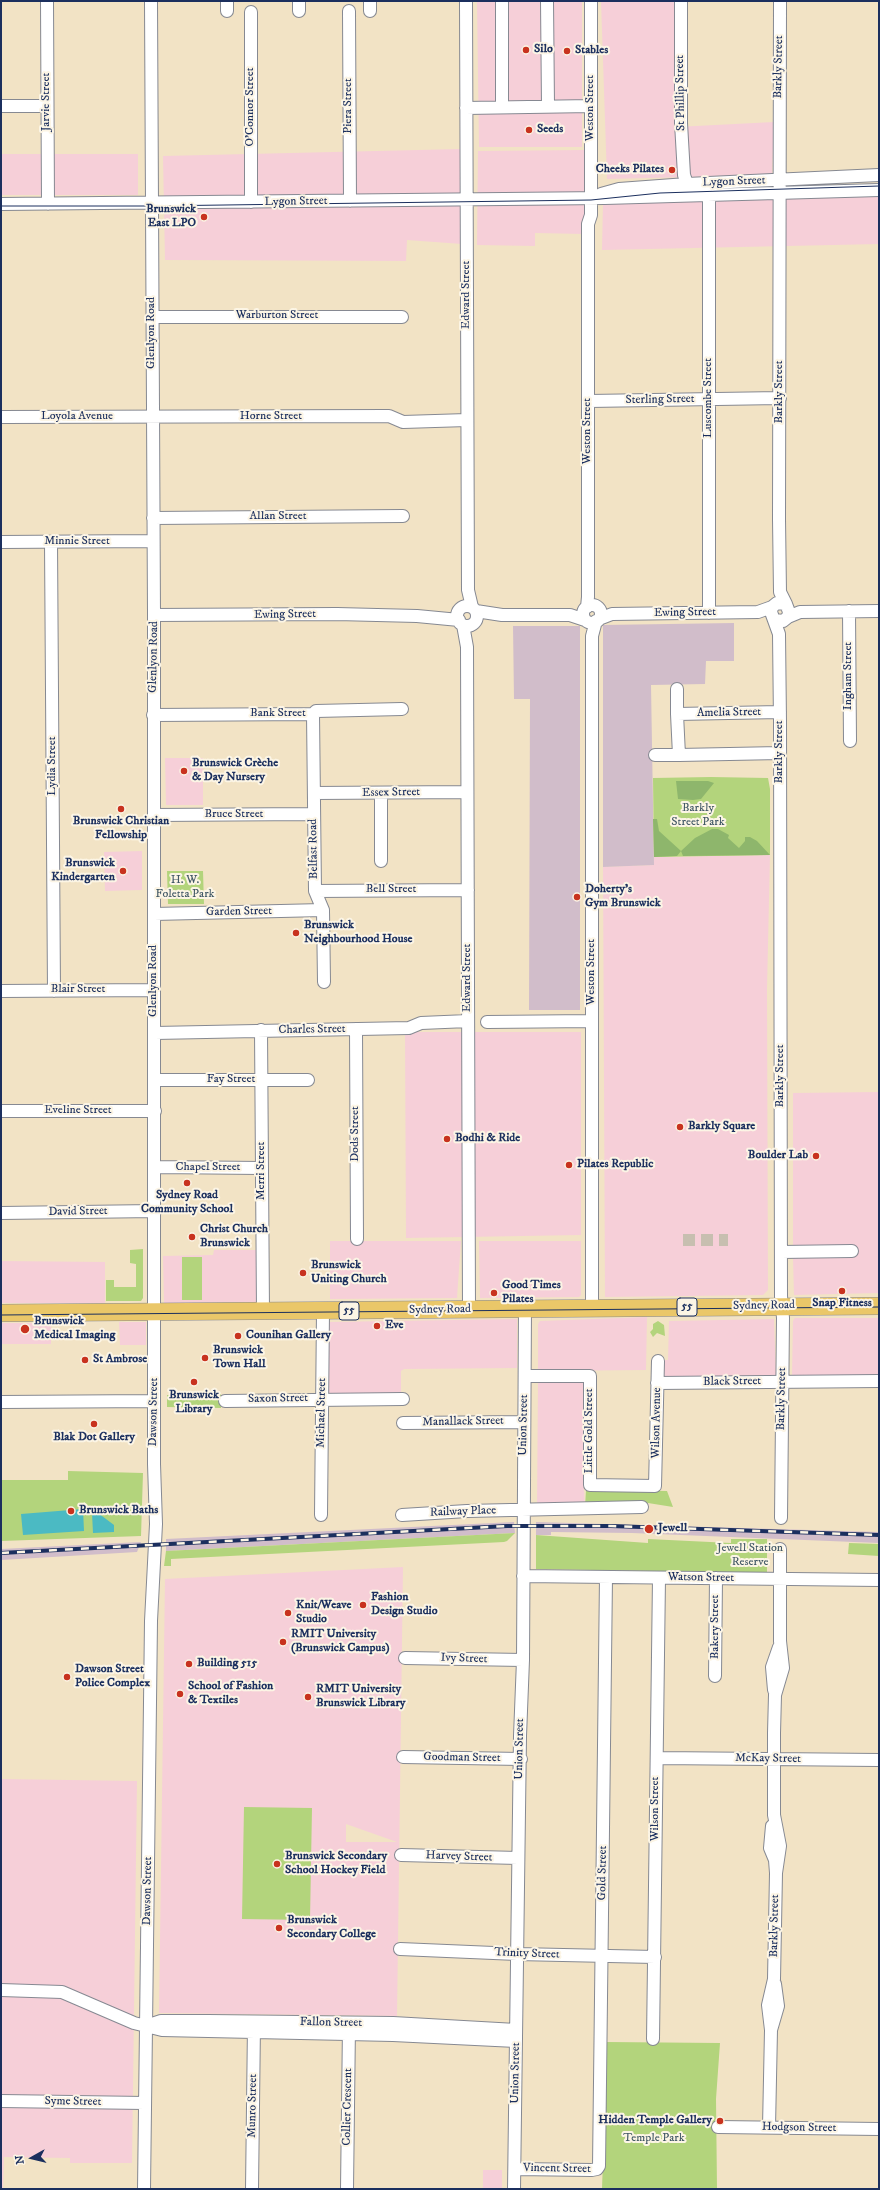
<!DOCTYPE html>
<meta charset="utf-8">
<style>
body{margin:0}
#map{position:relative;width:880px;height:2190px;overflow:hidden;background:#f2e3c5;font-family:"IM FELL DW Pica",serif}
canvas{display:block}
.frame{position:absolute;inset:0;border:2px solid #1b2f5e;pointer-events:none}
.north{position:absolute;left:12px;top:2138px;width:40px;height:40px;-webkit-text-stroke:3px #fcf5e5;paint-order:stroke;rotate:262deg;font-size:11px;font-weight:700;line-height:16px;text-align:center;color:#1b2f5e}
.north::after{content:'';display:block;margin:auto;width:14px;height:18px;background:#1b2f5e;clip-path:polygon(50% 0,100% 100%,50% 72%,0 100%)}
</style>
<div id="map">
<canvas width="880" height="2190"></canvas>
<div class="frame"></div>
<div class="north">N</div>
</div>
<script>
const ctx = document.querySelector('canvas').getContext('2d');
ctx.lineJoin = 'round';
function fillPath(path, color) {
  ctx.fillStyle = color;
  ctx.fill(path, 'evenodd');
}
function shape(rows) {
  const path = new Path2D();
  for (const r of rows) {
    if (r.length === 3) {
      path.moveTo(r[0] + r[2], r[1]);
      path.arc(r[0], r[1], r[2], 0, 2 * Math.PI);
      continue;
    }
    path.moveTo(r[0], r[1]);
    for (let i = 2; i < r.length; i += 2) path.lineTo(r[i], r[i + 1]);
  }
  return path;
}
function strokePath(path, color, width, dash) {
  ctx.strokeStyle = color;
  ctx.lineWidth = width;
  ctx.lineCap = dash ? 'butt' : 'round';
  ctx.setLineDash(dash || []);
  ctx.stroke(path);
}
function write(font, color, halo, rows, align = 'center') {
  ctx.font = font + ' "IM FELL DW Pica",serif';
  ctx.lineWidth = 4;
  ctx.setLineDash([]);
  ctx.textBaseline = 'middle';
  ctx.strokeStyle = halo;
  ctx.fillStyle = color;
  for (const [text, x, y, turn = 0] of rows) {
    ctx.save();
    ctx.translate(x, y);
    ctx.rotate((+turn || 0) * Math.PI / 180);
    ctx.textAlign = isNaN(turn) ? turn : align;
    if (halo) ctx.strokeText(text, 0, 0);
    ctx.fillText(text, 0, 0);
    ctx.restore();
  }
}
fillPath(shape([
 [477,1,582,1,582,147,479,147],
 [601,1,676,1,676,127,774,122,772,175,607,179],
 [461,149,462,244,407,240,406,261,165,260,163,156],
 [584,150,584,234,535,233,535,246,477,245,478,151],
 [1,154,138,154,138,195,1,195],
 [879,196,879,244,602,250,603,203],
 [165,758,203,758,203,805,166,805],
 [142,851,142,890,105,891,104,852],
 [770,855,767,989,768,1290,763,1295,605,1297,603,867,654,865,654,857],
 [405,1032,581,1032,581,1235,406,1238],
 [879,1092,879,1293,794,1295,793,1258,853,1245,793,1246,793,1093],
 [330,1241,461,1241,457,1298,330,1299],
 [479,1241,581,1241,581,1295,579,1297,480,1298],
 [214,1250,257,1250,258,1302,164,1303,163,1256,213,1255],
 [1,1261,105,1262,105,1303,1,1303],
 [647,1317,646,1370,538,1371,538,1324,540,1321],
 [795,1318,879,1318,879,1376,792,1376,793,1321],
 [517,1319,517,1368,404,1369,401,1371,401,1394,328,1396,329,1322],
 [774,1319,776,1378,664,1380,664,1360,668,1360,669,1321],
 [119,1322,146,1322,146,1345,120,1345],
 [1,1323,51,1323,51,1344,1,1344],
 [538,1382,584,1382,583,1476,585,1507,537,1507],
 [403,1567,397,2016,159,2013,165,1579],
 [346,1824,397,1842,346,1842],
 [1,1779,137,1781,132,2163,70,2163,70,2158,4,2157,3,2189,1,2189],
 [483,2170,502,2170,502,2189,483,2189]
]), '#f6cfd8');
fillPath(shape([
 [734,623,734,661,706,661,705,684,651,685,654,865,603,867,603,625],
 [513,626,580,626,580,1010,529,1010,530,699,514,699],
 [514,1522,515,1533,166,1551,166,1539],
 [536,1522,879,1532,879,1543,632,1533,551,1532,551,1535,536,1535],
 [141,1542,137,1552,1,1560,1,1549]
]), '#d1bdca');
fillPath(shape([
 [711,777,768,778,770,789,770,855,654,857,653,778],
 [167,871,203,871,204,904,168,904],
 [143,1249,143,1298,141,1301,106,1301,106,1280,114,1280,114,1287,136,1287,136,1264,130,1263,130,1250],
 [182,1257,202,1257,202,1300,182,1300],
 [658,1321,664,1325,665,1336,657,1333,653,1337,650,1332,653,1329,653,1324],
 [221,1394,221,1408,167,1407,167,1395],
 [68,1471,143,1473,141,1536,1,1541,1,1480,68,1480],
 [586,1490,667,1491,673,1507,648,1503,585,1507],
 [515,1533,507,1541,504,1542,171,1559,171,1566,164,1566,166,1551],
 [536,1535,648,1543,648,1539,731,1543,731,1539,767,1539,767,1573,536,1569],
 [849,1543,879,1544,879,1556,848,1554],
 [244,1807,312,1808,310,1920,242,1919],
 [607,2042,720,2043,716,2099,717,2189,602,2189]
]), '#b3d47c');
fillPath(shape([
 [676,781,708,781,714,783,701,799,693,800,678,799],
 [653,819,657,819,659,831,681,851,695,838,712,829,718,829,729,835,728,838,739,848,745,841,745,837,750,837,757,841,770,855,683,856,681,851,677,856,654,857]
]), '#8eb66c');
fillPath(shape([
 [83,1509,84,1531,23,1535,21,1514],
 [92,1513,98,1513,114,1525,114,1532,93,1533]
]), '#4bbac3');
strokePath(shape([
 [683,1240,728,1240]
]), '#c7bfb0', 12, [12, 6]);
const minor = shape([
 [47,1,48,204],
 [227,1,227,11],
 [299,1,299,11],
 [370,1,370,11],
 [466,1,468,590,472,607],
 [502,1,502,107],
 [547,1,548,106],
 [681,1,681,123,684,175,687,184],
 [780,1,779,519,780,592,786,604],
 [349,11,350,201],
 [1,106,47,106],
 [466,108,591,106],
 [601,194,619,189,687,184,879,175],
 [251,202,251,12],
 [1,204,605,198,879,190],
 [152,317,402,317],
 [589,401,780,398],
 [1,417,389,416,403,422,467,420],
 [153,518,403,516],
 [1,542,153,541],
 [51,542,54,991],
 [592,614,9],
 [467,616,10],
 [587,607,588,597,588,224,591,215,591,1],
 [476,611,502,615,570,615,585,620],
 [849,611,850,741],
 [709,613,709,183],
 [154,615,337,614,417,616,459,620],
 [788,617,800,612,879,611],
 [599,619,612,614,758,612,772,607],
 [775,620,783,621,788,617,789,612,786,604,777,603,772,607,771,612,779,634,780,722,781,1296,783,1318,781,1518],
 [463,625,467,647,469,1309],
 [677,689,677,714],
 [780,712,677,714,679,755,780,753],
 [313,714,315,891,323,910,324,982],
 [153,715,313,714,316,711,402,709],
 [655,755,679,755],
 [314,793,467,792],
 [381,793,381,861],
 [154,815,314,814],
 [315,891,468,890],
 [154,914,323,910],
 [1,991,154,990],
 [487,1022,592,1021],
 [356,1029,357,1239],
 [261,1030,263,1312],
 [155,1033,409,1028,421,1023,468,1021],
 [155,1080,308,1080],
 [1,1111,155,1111],
 [155,1167,262,1168],
 [1,1213,155,1211],
 [781,1252,852,1251],
 [592,1308,592,636,596,621],
 [525,1376,590,1376,590,1485,655,1486,658,1361],
 [657,1383,879,1381],
 [225,1401,403,1399],
 [1,1402,154,1401],
 [403,1423,523,1422],
 [321,1515,323,1311],
 [402,1515,467,1511,642,1507],
 [523,1576,879,1580],
 [405,1658,523,1660],
 [715,1676,716,1578],
 [774,1690,772,1667,779,1647],
 [403,1757,521,1759],
 [657,1758,879,1760],
 [401,1855,518,1858],
 [776,1873,780,1846,774,1815,774,1733,775,1695,783,1668,780,1641,780,1549],
 [400,1949,517,1954,655,1957],
 [1,1990,62,1992,134,2023,162,2030,393,2035,516,2041],
 [146,2026,161,2021,208,2021,393,2023,516,2030],
 [771,2030,768,2005,774,1979,776,1873,775,1860,770,1848,772,1826],
 [653,2039,659,1578],
 [1,2101,145,2103],
 [718,2127,879,2129],
 [769,2127,771,2030,778,2006,775,1984],
 [515,2169,592,2170,597,2169,599,2166,606,1577],
 [144,2189,151,1621,156,1524,154,1464,154,615,151,1],
 [252,2189,254,2024],
 [347,2189,349,2025],
 [514,2189,520,1736,523,1660,525,1309]
]);
const highway = shape([
 [1,1313,879,1306]
]);
strokePath(minor, '#868992', 14);
strokePath(highway, '#868992', 18);
strokePath(minor, '#fff', 12);
strokePath(highway, '#eac769', 17);
strokePath(shape([
 [1,206,151,206,591,200,660,193,879,186],
 [1,1315,879,1307]
]), '#1b2f5e', 1);
const rail = shape([
 [1,1553,507,1526,611,1526,879,1535]
]);
strokePath(rail, '#1b2f5e', 4);
strokePath(rail, '#fcf5e5', 2.5, [8]);
for (const [x, y, r, color] of [
 [526,50,4,"#c8321e"],
 [567,51,4,"#c8321e"],
 [529,130,4,"#c8321e"],
 [672,170,4,"#c8321e"],
 [204,217,4,"#c8321e"],
 [184,771,4,"#c8321e"],
 [121,809,4,"#c8321e"],
 [123,871,4,"#c8321e"],
 [577,897,4,"#c8321e"],
 [296,933,4,"#c8321e"],
 [680,1127,4,"#c8321e"],
 [447,1139,4,"#c8321e"],
 [816,1156,4,"#c8321e"],
 [569,1165,4,"#c8321e"],
 [187,1183,4,"#c8321e"],
 [192,1237,4,"#c8321e"],
 [303,1273,4,"#c8321e"],
 [842,1291,4,"#c8321e"],
 [494,1293,4,"#c8321e"],
 [377,1326,4,"#c8321e"],
 [25,1329,5,"#c8321e"],
 [238,1336,4,"#c8321e"],
 [205,1358,4,"#c8321e"],
 [85,1360,4,"#c8321e"],
 [194,1382,4,"#c8321e"],
 [94,1424,4,"#c8321e"],
 [71,1511,4,"#c8321e"],
 [649,1529,5,"#c8321e"],
 [363,1605,4,"#c8321e"],
 [288,1613,4,"#c8321e"],
 [283,1642,4,"#c8321e"],
 [189,1664,4,"#c8321e"],
 [67,1677,4,"#c8321e"],
 [180,1694,4,"#c8321e"],
 [308,1697,4,"#c8321e"],
 [277,1864,4,"#c8321e"],
 [279,1928,4,"#c8321e"],
 [720,2121,4,"#c8321e"]
]) {
  const dot = new Path2D();
  dot.arc(x, y, r, 0, 2 * Math.PI);
  ctx.fillStyle = color;
  ctx.fill(dot);
  strokePath(dot, '#fcf5e5', 1.5);
}
for (const [x, y, w] of [
 [687,1307,20],
 [349,1311,20]
]) {
  const box = new Path2D();
  box.roundRect(x - w / 2, y - 9, w, 18, 3);
  ctx.fillStyle = '#fcf5e5';
  ctx.fill(box);
  strokePath(box, '#1b2f5e', 1);
}
write('bold 11px', '#1b2f5e', null, [
 ["55",687,1307],
 ["55",349,1311]
]);
write('bold 12px', '#1b2f5e', '#fcf5e5', [
 ["Silo",534,50],
 ["Stables",575,51],
 ["Seeds",537,130],
 ["Cheeks Pilates",664,170,"right"],
 ["Brunswick",196,210,"right"],
 ["East LPO",196,224,"right"],
 ["Brunswick Crèche",192,764],
 ["& Day Nursery",192,778],
 ["Brunswick Christian",121,822,"center"],
 ["Fellowship",121,836,"center"],
 ["Brunswick",115,864,"right"],
 ["Kindergarten",115,878,"right"],
 ["Doherty's",585,890],
 ["Gym Brunswick",585,904],
 ["Brunswick",304,926],
 ["Neighbourhood House",304,940],
 ["Barkly Square",688,1127],
 ["Bodhi & Ride",455,1139],
 ["Boulder Lab",808,1156,"right"],
 ["Pilates Republic",577,1165],
 ["Sydney Road",187,1196,"center"],
 ["Community School",187,1210,"center"],
 ["Christ Church",200,1230],
 ["Brunswick",200,1244],
 ["Brunswick",311,1266],
 ["Uniting Church",311,1280],
 ["Good Times",502,1286],
 ["Pilates",502,1300],
 ["Snap Fitness",842,1304,"center"],
 ["Brunswick",34,1322],
 ["Medical Imaging",34,1336],
 ["Eve",385,1326],
 ["Counihan Gallery",246,1336],
 ["Brunswick",213,1351],
 ["Town Hall",213,1365],
 ["St Ambrose",93,1360],
 ["Brunswick",194,1396,"center"],
 ["Library",194,1410,"center"],
 ["Blak Dot Gallery",94,1438,"center"],
 ["Brunswick Baths",79,1511],
 ["Jewell",658,1529],
 ["Fashion",371,1598],
 ["Design Studio",371,1612],
 ["Knit/Weave",296,1606],
 ["Studio",296,1620],
 ["RMIT University",291,1635],
 ["(Brunswick Campus)",291,1649],
 ["Building 515",197,1664],
 ["Dawson Street",75,1670],
 ["Police Complex",75,1684],
 ["School of Fashion",188,1687],
 ["& Textiles",188,1701],
 ["RMIT University",316,1690],
 ["Brunswick Library",316,1704],
 ["Brunswick Secondary",285,1857],
 ["School Hockey Field",285,1871],
 ["Brunswick",287,1921],
 ["Secondary College",287,1935],
 ["Hidden Temple Gallery",712,2121,"right"]
], 'left');
write('12px', '#1b2f5e', '#fcf5e5', [
 ["Barkly Street",779,67,-89],
 ["St Phillip Street",681,93,-91],
 ["Jarvie Street",47,102,-90],
 ["Piera Street",349,106,-90],
 ["O'Connor Street",251,107,-90],
 ["Weston Street",591,108,-90],
 ["Lygon Street",734,182,-2],
 ["Lygon Street",296,202,-1],
 ["Edward Street",467,295,-90],
 ["Warburton Street",277,316],
 ["Glenlyon Road",152,333,-90],
 ["Barkly Street",780,392,-90],
 ["Luscombe Street",709,398,-90],
 ["Sterling Street",660,400,-1],
 ["Loyola Avenue",77,417],
 ["Horne Street",271,417],
 ["Weston Street",588,431,-90],
 ["Allan Street",278,517],
 ["Minnie Street",77,542],
 ["Ewing Street",685,613,-1],
 ["Ewing Street",285,615,-1],
 ["Glenlyon Road",154,657,-89],
 ["Ingham Street",849,676,-90],
 ["Amelia Street",729,713,-1],
 ["Bank Street",278,714],
 ["Barkly Street",780,752,-90],
 ["Lydia Street",53,766,-90],
 ["Essex Street",391,793,-1],
 ["Bruce Street",234,815],
 ["Belfast Road",314,849,-91],
 ["Bell Street",391,890],
 ["Garden Street",239,912,-1],
 ["Weston Street",592,972,-90],
 ["Edward Street",468,978,-90],
 ["Glenlyon Road",154,981,-90],
 ["Blair Street",78,990],
 ["Charles Street",312,1030,-1],
 ["Barkly Street",781,1076,-90],
 ["Fay Street",231,1080],
 ["Eveline Street",78,1111],
 ["Dods Street",356,1134,-90],
 ["Chapel Street",208,1168],
 ["Merri Street",262,1171,-90],
 ["David Street",78,1212,-1],
 ["Sydney Road",764,1306,-1],
 ["Sydney Road",440,1310,-1],
 ["Black Street",732,1382,-1],
 ["Saxon Street",278,1399,-1],
 ["Barkly Street",782,1399,-89],
 ["Dawson Street",154,1412,-89],
 ["Michael Street",322,1413,-89],
 ["Manallack Street",463,1422,-1],
 ["Wilson Avenue",657,1423,-89],
 ["Union Street",524,1425,-89],
 ["Little Gold Street",590,1431,-90],
 ["Railway Place",463,1512,-2],
 ["Watson Street",701,1578,1],
 ["Bakery Street",716,1627,-90],
 ["Ivy Street",464,1659,2],
 ["Union Street",520,1749,-89],
 ["Goodman Street",462,1758,1],
 ["McKay Street",768,1759,1],
 ["Wilson Street",656,1809,-90],
 ["Harvey Street",459,1857,2],
 ["Gold Street",603,1873,-89],
 ["Dawson Street",148,1891,-89],
 ["Barkly Street",775,1926,-89],
 ["Trinity Street",527,1954,2],
 ["Fallon Street",331,2023,1],
 ["Union Street",516,2073,-89],
 ["Syme Street",73,2102,1],
 ["Munro Street",253,2106,-89],
 ["Collier Crescent",348,2107,-89],
 ["Hodgson Street",799,2128,1],
 ["Vincent Street",557,2169,1]
]);
write('12px', '#415866', '#fcf5e5', [
 ["Barkly",698,809],
 ["Street Park",698,823],
 ["H. W.",185,881],
 ["Foletta Park",185,895],
 ["Jewell Station",750,1549],
 ["Reserve",750,1563],
 ["Temple Park",654,2139]
]);
</script>
